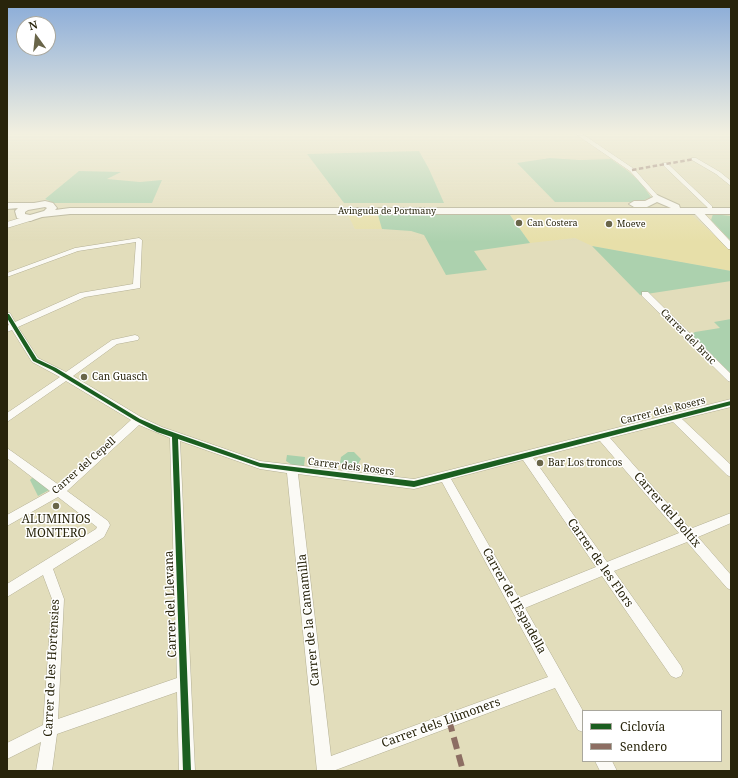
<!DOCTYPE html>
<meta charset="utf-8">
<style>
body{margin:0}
#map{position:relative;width:738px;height:778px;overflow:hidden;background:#e2ddbb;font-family:"Noto Serif",serif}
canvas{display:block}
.frame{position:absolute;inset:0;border:8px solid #28240b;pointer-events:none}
.legend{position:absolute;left:582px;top:710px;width:140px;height:52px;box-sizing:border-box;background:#fff;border:1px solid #a9a79d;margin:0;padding:5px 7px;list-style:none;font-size:12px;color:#28240b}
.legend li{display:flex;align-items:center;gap:8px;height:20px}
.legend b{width:20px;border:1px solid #a9a79d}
.north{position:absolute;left:16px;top:16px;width:40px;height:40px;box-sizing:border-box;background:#fff;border:1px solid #a9a79d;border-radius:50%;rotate:345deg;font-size:11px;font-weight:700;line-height:16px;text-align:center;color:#28240b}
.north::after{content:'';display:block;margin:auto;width:14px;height:18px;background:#696549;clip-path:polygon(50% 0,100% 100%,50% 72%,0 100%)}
</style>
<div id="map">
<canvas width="738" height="778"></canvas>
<div class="frame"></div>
<ul class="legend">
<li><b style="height:5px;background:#1b5e20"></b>Ciclovía</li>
<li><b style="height:5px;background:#8d6e63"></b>Sendero</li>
</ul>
<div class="north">N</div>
</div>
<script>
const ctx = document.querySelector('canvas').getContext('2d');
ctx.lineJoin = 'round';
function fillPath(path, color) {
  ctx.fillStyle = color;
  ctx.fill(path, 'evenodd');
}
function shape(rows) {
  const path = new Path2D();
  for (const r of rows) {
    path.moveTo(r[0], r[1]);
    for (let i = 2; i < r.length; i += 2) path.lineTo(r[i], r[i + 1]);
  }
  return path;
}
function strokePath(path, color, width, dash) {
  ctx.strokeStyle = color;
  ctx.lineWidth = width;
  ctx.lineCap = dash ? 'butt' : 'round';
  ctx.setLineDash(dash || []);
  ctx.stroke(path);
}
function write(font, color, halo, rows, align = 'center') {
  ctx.font = font + ' "Noto Serif",serif';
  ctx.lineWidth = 3;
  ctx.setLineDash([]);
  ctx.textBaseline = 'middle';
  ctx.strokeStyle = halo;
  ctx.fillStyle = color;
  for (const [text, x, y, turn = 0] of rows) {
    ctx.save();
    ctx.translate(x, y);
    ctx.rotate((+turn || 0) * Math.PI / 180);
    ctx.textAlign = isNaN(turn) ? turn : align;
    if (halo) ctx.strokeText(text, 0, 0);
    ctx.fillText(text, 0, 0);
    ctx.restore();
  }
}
fillPath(shape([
 [378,214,382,229,355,229,348,215],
 [609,214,692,215,731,250,731,271,592,246,575,238,530,243,510,215]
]), '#e7dfa9');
fillPath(shape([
 [419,151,429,169,444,203,344,203,307,154],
 [550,158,580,160,611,159,628,171,641,183,651,197,640,202,555,202,517,163],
 [79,171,121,172,107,179,140,182,162,180,152,203,54,203,45,199],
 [713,214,731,216,731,241,711,220],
 [378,215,510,215,530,243,474,251,487,270,446,275,424,235,411,231,382,229],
 [592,246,731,271,731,281,640,295],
 [731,319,731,382,687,337,695,332,720,328,714,322],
 [34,476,51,489,38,496,30,480]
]), '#acd1ae');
fillPath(shape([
 [348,452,354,452,361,459,355,469,345,467,340,463,341,457],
 [287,455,305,457,304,466,292,465,286,461]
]), '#a8d0ab');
const minor = shape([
 [692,158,696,158,720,172,731,181,731,186,716,174,692,160,692,158],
 [663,163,667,163,712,206,712,208,708,208,663,165,663,163],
 [139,238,142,240,140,288,85,297,18,327,38,358,66,372,112,340,135,335,138,336,139,338,138,340,117,344,73,376,141,417,162,427,260,461,414,479,731,399,731,407,682,419,731,465,731,477,727,475,673,422,610,438,690,529,731,513,731,523,698,537,731,575,731,590,727,588,687,542,614,571,681,666,683,671,681,676,676,678,671,676,602,576,525,608,583,711,583,732,578,730,555,688,333,771,317,771,287,473,260,469,180,441,195,771,179,771,177,692,57,734,52,771,36,771,41,742,7,759,7,743,43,725,52,599,43,575,7,597,7,584,96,529,97,527,58,497,7,526,7,515,50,491,7,458,7,448,59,485,131,420,66,381,7,422,7,413,60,377,32,362,12,330,7,332,7,326,9,325,7,321,7,313,10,313,15,322,80,293,133,284,136,242,78,251,7,277,7,273,75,248,139,238],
 [139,425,170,438,177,678,58,719,64,599,53,569,104,537,110,525,108,521,67,491,139,425],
 [600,441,679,533,607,562,533,458,600,441],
 [523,460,596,567,519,598,451,479,523,460],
 [298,474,414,489,442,482,548,677,331,756,298,474],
 [642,292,648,292,731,374,731,382,728,381,642,296,642,292],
 [595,761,612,761,617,771,600,771,595,761]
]);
const tertiary = shape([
 [574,133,581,133,634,169,659,197,659,199,655,199,630,171,574,133],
 [694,209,700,209,731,242,731,249,728,249,694,213,694,209]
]);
const secondary = shape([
 [30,215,34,218,33,220,7,228,7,222,30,215]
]);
const primary = shape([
 [657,195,679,205,680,208,731,208,731,214,70,214,42,217,30,221,17,218,15,211,18,208,7,209,7,203,34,203,45,201,53,203,57,208,55,210,70,208,671,208,657,202,647,207,634,207,629,204,634,201,645,201,657,195],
 [45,207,47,208,44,211,30,215,25,214,25,212,28,210,45,207]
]);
strokePath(minor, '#b3af94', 1);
strokePath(tertiary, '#b3af94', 1);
strokePath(secondary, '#b3af94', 1);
strokePath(primary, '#b3af94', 2);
fillPath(minor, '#fbfaf5');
fillPath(tertiary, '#fbfaf5');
fillPath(secondary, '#fbfaf5');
fillPath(primary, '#fbfaf5');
strokePath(shape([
 [632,170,694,159]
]), '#8d6e63', 2.5, [4.5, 2.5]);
strokePath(shape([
 [449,720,463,771]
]), '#8d6e63', 6, [12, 6]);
fillPath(shape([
 [7,314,9,314,37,359,56,368,140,419,161,428,260,463,414,481,731,401,731,405,414,487,260,467,178,439,191,771,183,771,172,437,157,432,136,421,52,370,33,361,7,318,7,314]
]), '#1b5e20');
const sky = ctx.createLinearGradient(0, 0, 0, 242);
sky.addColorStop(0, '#89abd8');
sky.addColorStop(0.55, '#f2f0e0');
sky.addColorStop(1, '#f2f0e000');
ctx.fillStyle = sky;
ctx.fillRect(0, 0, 738, 242);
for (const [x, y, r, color] of [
 [519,223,4,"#696549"],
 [609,224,4,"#696549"],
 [84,377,4,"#696549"],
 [540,463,4,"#696549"],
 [56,506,4,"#696549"]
]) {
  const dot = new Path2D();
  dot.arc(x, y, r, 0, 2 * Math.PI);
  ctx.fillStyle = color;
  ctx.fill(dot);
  strokePath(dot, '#fff', 1.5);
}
write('9px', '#28240b', '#fff', [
 ["Avinguda de Portmany",387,211]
]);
write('9px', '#28240b', '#fff', [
 ["Can Costera",527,223],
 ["Moeve",617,224]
], 'left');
write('10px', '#28240b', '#fff', [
 ["Carrer del Bruc",688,337,45],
 ["Carrer dels Rosers",663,411,-14],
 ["Carrer del Cepell",84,466,-41],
 ["Carrer dels Rosers",351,467,7]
]);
write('10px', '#28240b', '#fff', [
 ["Can Guasch",92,377],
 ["Bar Los troncos",548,463]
], 'left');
write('12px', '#28240b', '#fff', [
 ["Carrer del Boltix",667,510,49],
 ["Carrer de les Flors",600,563,55],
 ["Carrer de l'Espadella",514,601,61],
 ["Carrer del Llevana",171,604,-92],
 ["Carrer de la Camamilla",309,620,-96],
 ["Carrer de les Hortensies",52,668,-87],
 ["Carrer dels Llimoners",441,723,-20]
]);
write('12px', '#28240b', '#fff', [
 ["ALUMINIOS",56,520],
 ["MONTERO",56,534]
]);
</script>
